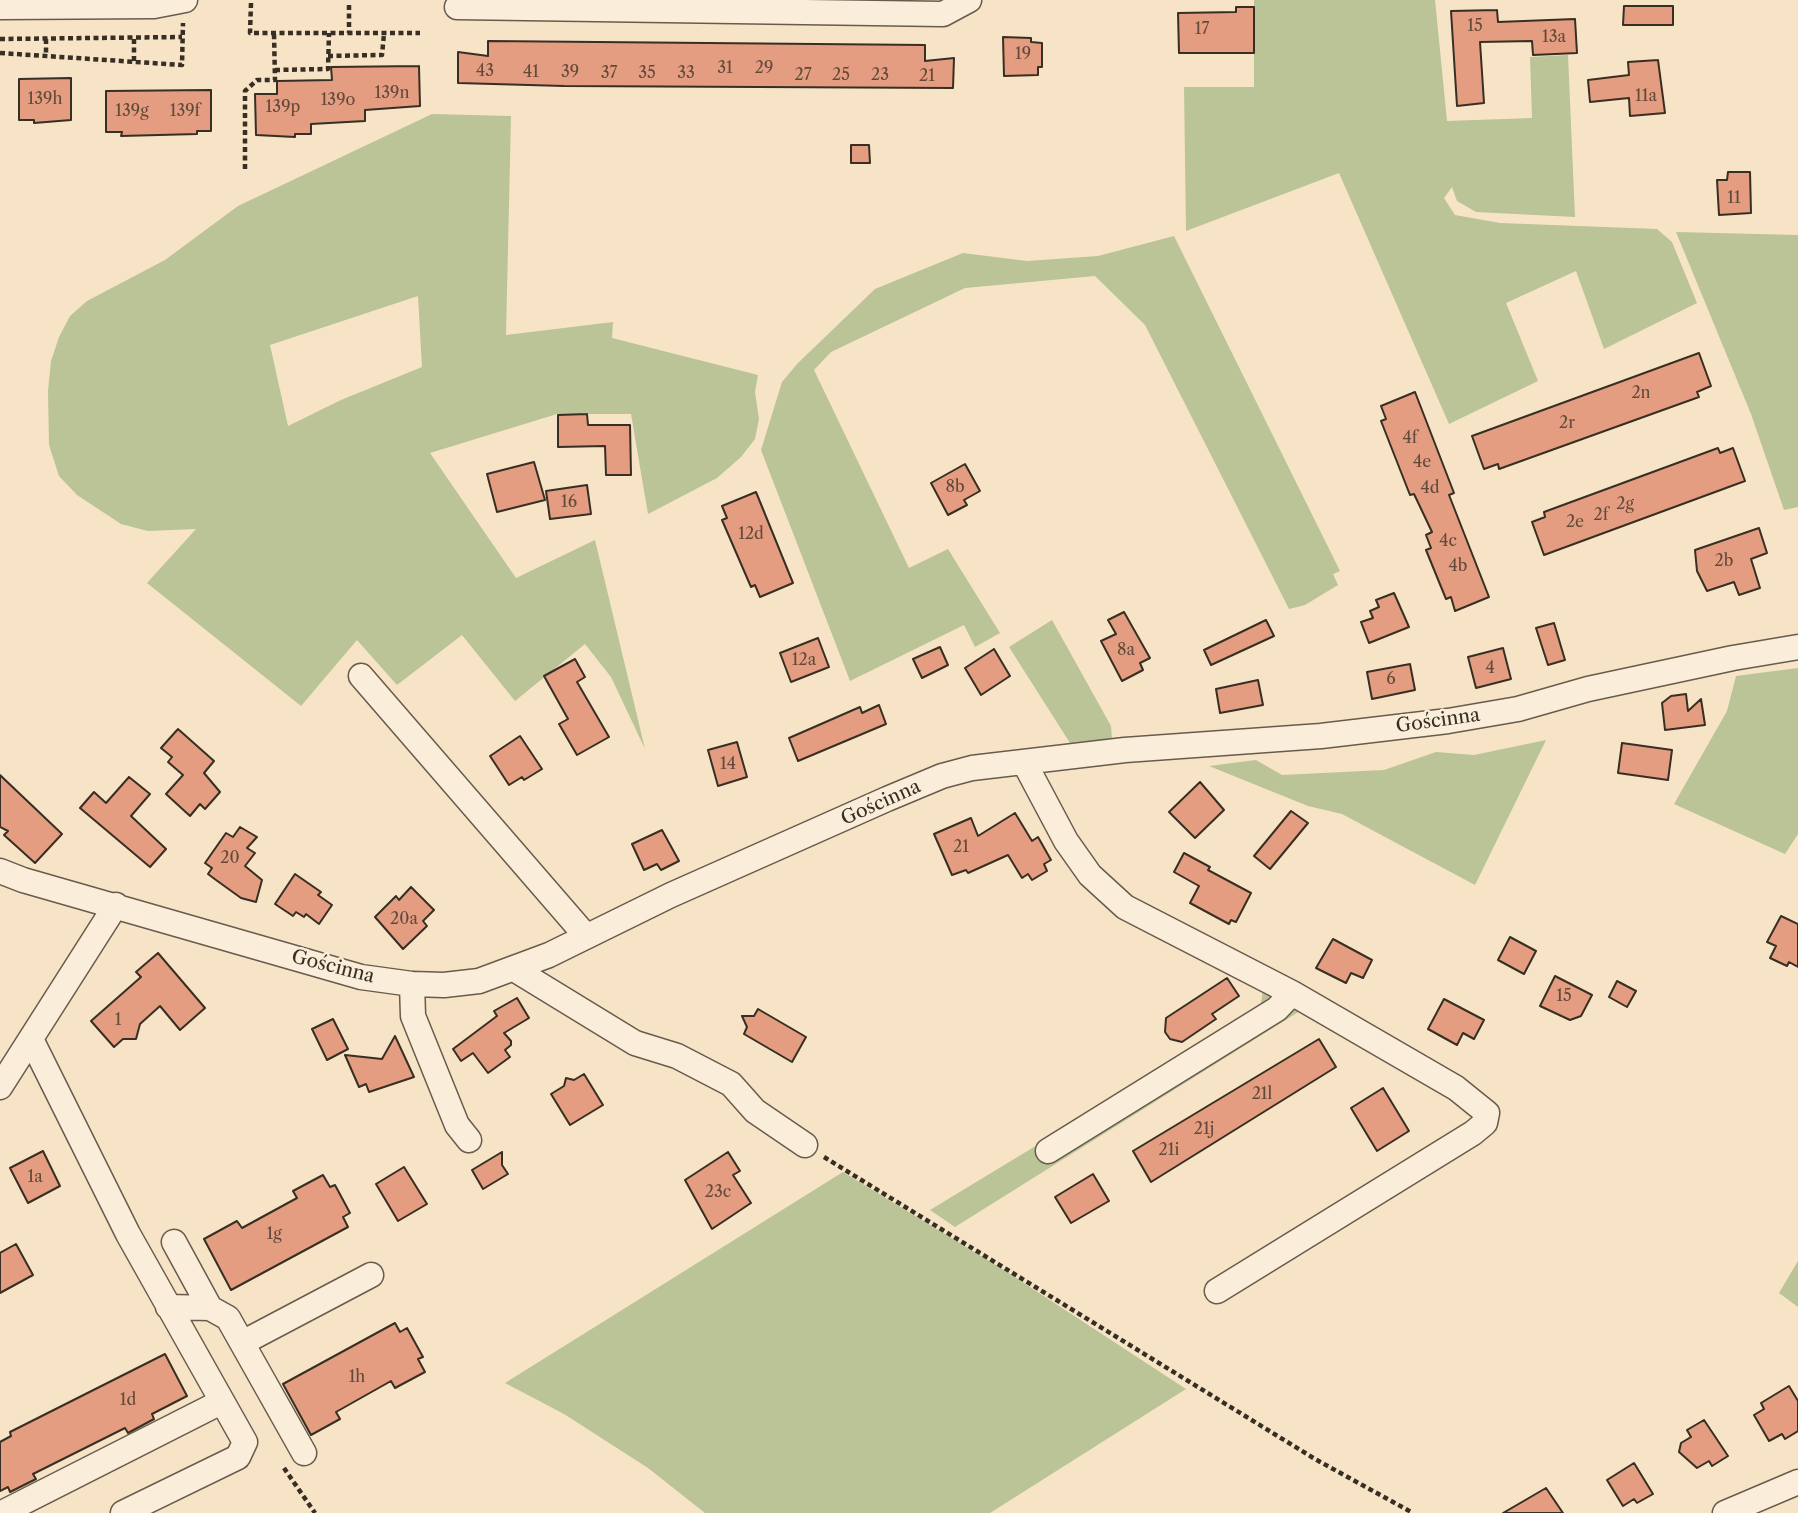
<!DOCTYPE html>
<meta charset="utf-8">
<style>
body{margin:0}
canvas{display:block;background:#f7e3c6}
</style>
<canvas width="1798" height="1513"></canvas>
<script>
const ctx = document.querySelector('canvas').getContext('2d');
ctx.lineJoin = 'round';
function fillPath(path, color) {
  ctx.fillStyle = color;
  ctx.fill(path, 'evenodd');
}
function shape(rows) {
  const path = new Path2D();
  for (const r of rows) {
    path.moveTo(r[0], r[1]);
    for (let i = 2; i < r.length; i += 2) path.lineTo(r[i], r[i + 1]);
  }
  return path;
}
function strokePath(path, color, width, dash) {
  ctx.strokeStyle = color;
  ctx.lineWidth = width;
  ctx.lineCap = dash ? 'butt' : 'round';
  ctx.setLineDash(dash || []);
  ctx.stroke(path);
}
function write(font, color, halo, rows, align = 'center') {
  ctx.font = font + ' "Libre Caslon Text",serif';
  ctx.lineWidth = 5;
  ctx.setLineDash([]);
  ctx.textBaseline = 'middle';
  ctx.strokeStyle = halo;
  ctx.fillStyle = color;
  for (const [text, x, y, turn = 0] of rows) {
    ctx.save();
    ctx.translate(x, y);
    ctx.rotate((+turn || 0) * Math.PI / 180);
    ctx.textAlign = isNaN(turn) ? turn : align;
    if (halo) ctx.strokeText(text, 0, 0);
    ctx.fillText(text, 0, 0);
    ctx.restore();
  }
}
fillPath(shape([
 [1254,0,1435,0,1447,121,1532,118,1530,57,1568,55,1575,217,1476,212,1457,201,1452,187,1444,198,1455,215,1500,223,1657,229,1672,242,1697,303,1604,349,1576,271,1506,303,1538,381,1449,424,1339,173,1186,231,1184,87,1254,87],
 [432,114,511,116,506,335,613,322,612,338,758,375,755,392,759,419,755,439,741,457,717,478,648,514,631,414,557,414,430,453,516,578,595,540,645,749,611,677,585,644,515,701,462,635,397,685,357,640,301,706,147,583,196,529,148,531,121,524,77,495,59,476,49,445,48,391,51,361,59,337,70,316,87,301,165,260,238,206],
 [418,296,422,367,341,400,288,426,270,345],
 [1676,232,1798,235,1798,507,1784,510,1751,414],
 [1174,236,1340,571,1333,574,1338,585,1305,605,1289,609,1145,325,1095,276,965,288,831,352,814,370,909,568,948,549,1000,633,975,647,964,625,850,681,761,450,782,382,798,363,875,289,963,253,1027,261,1098,256],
 [1052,620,1111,726,1112,739,1070,743,1009,647],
 [1798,668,1798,834,1785,854,1674,804,1727,711,1736,676],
 [1546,740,1475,885,1342,814,1308,806,1209,766,1256,760,1282,775,1384,770,1436,752,1474,755],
 [1264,983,1308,1006,955,1227,930,1210,1260,1010],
 [843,1172,1004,1270,1186,1389,990,1513,705,1513,648,1468,564,1414,505,1383],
 [1798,1261,1798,1307,1779,1293]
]), '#bac497');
const building = shape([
 [1624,6,1673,6,1673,25,1623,25,1624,6],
 [1236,7,1254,7,1254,53,1179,53,1178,13,1236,12,1236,7],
 [1497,10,1498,22,1575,19,1577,53,1533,55,1532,41,1480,42,1484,103,1457,106,1451,11,1497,10],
 [1003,37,1031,38,1031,42,1042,43,1042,67,1038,67,1038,75,1004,76,1003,37],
 [488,41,925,45,925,61,954,58,953,88,564,86,458,83,458,52,488,56,488,41],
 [1658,60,1665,113,1630,116,1629,98,1590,102,1588,80,1629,75,1628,62,1658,60],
 [419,66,420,106,365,110,365,121,311,124,311,134,295,134,295,137,256,135,255,94,277,94,277,81,332,80,331,67,419,66],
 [71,78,71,120,34,123,34,120,19,120,19,79,71,78],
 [211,90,211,131,197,131,197,134,121,136,122,132,106,132,106,91,211,90],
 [851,145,869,145,870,163,851,163,851,145],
 [1728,172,1750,172,1751,213,1719,215,1717,180,1727,180,1728,172],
 [1699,353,1711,386,1697,392,1699,397,1499,469,1498,464,1484,469,1472,436,1699,353],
 [1415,392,1454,493,1449,495,1489,597,1455,611,1451,597,1446,599,1426,550,1431,548,1426,535,1432,532,1414,494,1410,495,1381,421,1386,419,1381,406,1415,392],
 [587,414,588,425,630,425,631,475,606,475,605,446,558,447,558,415,587,414],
 [1718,448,1720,453,1733,448,1745,481,1544,555,1532,522,1545,517,1544,512,1718,448],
 [534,462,545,500,497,512,487,474,534,462],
 [965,464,980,491,964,500,967,505,948,515,931,483,965,464],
 [587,485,591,514,550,519,546,491,587,485],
 [756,492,793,583,760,597,755,585,751,587,722,520,727,518,722,506,756,492],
 [1759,528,1767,553,1751,559,1760,588,1739,595,1734,582,1707,591,1697,571,1695,550,1759,528],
 [1394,593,1409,627,1369,643,1361,622,1373,618,1370,611,1379,607,1376,600,1394,593],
 [1124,612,1150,658,1140,663,1143,670,1122,681,1101,641,1116,634,1108,620,1124,612],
 [1266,620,1274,636,1211,665,1204,650,1266,620],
 [1554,623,1565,660,1548,665,1536,628,1554,623],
 [818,638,829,667,791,682,780,653,818,638],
 [940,647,948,665,922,678,913,659,940,647],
 [1503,648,1511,679,1476,688,1468,657,1503,648],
 [994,649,1010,676,981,695,965,668,994,649],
 [575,659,585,677,577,682,609,737,577,755,559,724,568,719,544,676,575,659],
 [1410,664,1415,690,1372,699,1367,672,1410,664],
 [1258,680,1263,705,1220,713,1216,689,1258,680],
 [1686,694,1688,711,1701,699,1705,725,1665,730,1662,703,1671,696,1686,694],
 [879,705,886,724,798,761,789,738,860,707,862,713,879,705],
 [178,729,214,761,204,773,220,792,205,809,200,804,190,816,166,794,183,775,168,762,172,757,161,748,178,729],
 [520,736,542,769,524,780,522,777,509,785,490,756,520,736],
 [737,742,747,777,718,786,708,750,737,742],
 [1622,743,1672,750,1668,780,1618,773,1622,743],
 [0,775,62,834,35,863,4,835,8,831,0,827,0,775],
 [129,777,150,794,131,816,166,849,150,867,80,808,94,792,106,803,129,777],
 [1200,782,1224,810,1195,838,1169,812,1200,782],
 [1291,811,1308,823,1270,869,1254,856,1291,811],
 [1015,813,1032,841,1038,837,1051,860,1044,864,1047,871,1032,880,1028,874,1022,878,1008,855,968,873,966,870,952,875,934,834,971,818,978,836,1015,813],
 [240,827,257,837,247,848,255,853,245,866,262,880,256,902,241,898,216,880,208,874,212,868,205,863,226,833,233,837,240,827],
 [662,830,679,861,661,870,657,864,644,870,632,844,662,830],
 [1184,853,1210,867,1208,870,1251,893,1236,922,1231,920,1229,924,1190,903,1199,886,1174,872,1184,853],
 [295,874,321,892,318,895,332,905,319,924,306,914,304,917,296,912,293,916,275,904,295,874],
 [411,887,434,910,423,921,427,926,403,949,375,917,396,896,399,900,411,887],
 [1781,916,1798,924,1798,967,1789,962,1787,966,1770,958,1776,946,1767,942,1781,916],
 [1510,937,1536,951,1524,974,1498,960,1510,937],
 [1333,939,1372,960,1363,978,1351,973,1346,983,1316,968,1333,939],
 [158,953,205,1008,180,1030,160,1006,140,1024,136,1039,123,1039,114,1047,91,1021,141,977,136,972,158,953],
 [1555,976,1592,995,1581,1016,1570,1020,1540,1006,1555,976],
 [1227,978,1239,996,1212,1014,1216,1019,1182,1042,1170,1039,1165,1032,1166,1018,1227,978],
 [1617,981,1636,991,1627,1007,1609,997,1617,981],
 [517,998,529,1018,504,1033,511,1041,511,1045,505,1050,510,1057,488,1073,473,1053,461,1061,453,1049,497,1016,494,1011,517,998],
 [1444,999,1484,1020,1474,1039,1463,1033,1457,1045,1428,1029,1444,999],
 [758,1009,806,1037,792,1062,744,1034,747,1027,742,1016,754,1016,758,1009],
 [333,1019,348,1049,327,1060,312,1029,333,1019],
 [395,1036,414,1077,369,1092,366,1084,359,1087,345,1055,382,1059,395,1036],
 [1319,1039,1336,1067,1151,1182,1133,1151,1319,1039],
 [584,1074,603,1105,570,1125,551,1094,564,1086,566,1078,574,1080,584,1074],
 [1383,1088,1409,1131,1377,1151,1351,1108,1383,1088],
 [43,1151,60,1186,28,1203,10,1168,43,1151],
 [502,1152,502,1165,508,1174,483,1189,472,1170,502,1152],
 [728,1152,740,1171,733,1175,751,1203,712,1229,685,1180,728,1152],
 [404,1167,427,1204,398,1221,376,1184,404,1167],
 [1093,1174,1109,1201,1071,1223,1055,1197,1093,1174],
 [323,1175,330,1187,335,1185,350,1213,343,1217,348,1227,231,1290,204,1239,237,1221,242,1228,297,1198,293,1191,323,1175],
 [16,1244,33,1275,0,1293,0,1253,16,1244],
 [395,1323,400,1332,407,1328,423,1357,418,1359,425,1372,395,1388,391,1381,336,1412,340,1419,311,1435,283,1384,395,1323],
 [165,1354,187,1396,152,1414,154,1419,128,1433,125,1428,33,1474,36,1479,10,1492,8,1487,0,1491,0,1442,11,1436,10,1432,165,1354],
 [1789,1386,1798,1401,1798,1431,1785,1439,1782,1434,1769,1441,1754,1415,1764,1409,1761,1403,1789,1386],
 [1704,1420,1728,1456,1712,1466,1709,1461,1697,1468,1679,1452,1681,1443,1691,1437,1687,1430,1704,1420],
 [1634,1463,1653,1494,1637,1503,1634,1499,1623,1506,1607,1480,1634,1463],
 [1546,1488,1563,1513,1503,1513,1546,1488]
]);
fillPath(building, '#e49d81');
strokePath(building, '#372f23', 2);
const minor = shape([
 [0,7,154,6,185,0],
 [457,7,943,14,969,0],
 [361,676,586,936],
 [1024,762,1066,841,1090,875,1125,907,1292,993,1456,1088,1487,1113,1485,1123,1473,1133,1217,1291],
 [0,871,23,880,361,977,412,984,444,985,479,981,549,955,671,895,887,799,942,776,972,768,1125,750,1321,736,1448,721,1518,709,1588,689,1733,658,1798,647],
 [514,969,635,1043,677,1056,731,1084,755,1111,805,1145],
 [412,984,413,1016,457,1125,469,1140],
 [31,1039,128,1234,245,1442,238,1457,123,1513],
 [0,1087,116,905],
 [1048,1151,1277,1009,1292,993],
 [174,1242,210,1308],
 [168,1307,210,1308,228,1318,304,1453],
 [244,1342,371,1275],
 [2,1513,221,1402],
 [1725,1513,1798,1482]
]);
strokePath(minor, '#675c4c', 27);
strokePath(shape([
 [251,3,250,33,420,33],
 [349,5,349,33],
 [0,39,182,37],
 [46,39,46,56],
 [0,53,182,65,183,23],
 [328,56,382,55,384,34],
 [134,61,134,38],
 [275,70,328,69,329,33],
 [245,169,245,91,257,80,275,80,274,33],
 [824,1157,1315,1459,1413,1513],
 [284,1468,315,1513]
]), '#372f23', 4.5, [5, 3.5]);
strokePath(minor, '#faedda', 24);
write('16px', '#624a3a', null, [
 ["15",1475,26],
 ["17",1202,29],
 ["13a",1554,37],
 ["19",1023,54],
 ["31",725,68],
 ["29",764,68],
 ["43",485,71],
 ["41",531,72],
 ["39",570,72],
 ["37",609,73],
 ["35",647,73],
 ["33",686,73],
 ["27",803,75],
 ["25",841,75],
 ["23",880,75],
 ["21",927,76],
 ["139n",392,93],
 ["11a",1646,96],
 ["139h",45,99],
 ["139o",338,100],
 ["139p",283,107],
 ["139g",132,111],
 ["139f",185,111],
 ["11",1734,198],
 ["2n",1641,393],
 ["2r",1567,423],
 ["4f",1410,438],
 ["4e",1422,462],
 ["8b",955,487],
 ["4d",1430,488],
 ["16",569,502],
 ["2g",1625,504],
 ["2f",1601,515],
 ["2e",1575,522],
 ["12d",751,534],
 ["4c",1448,541],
 ["2b",1724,561],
 ["4b",1458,566],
 ["8a",1126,650],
 ["12a",804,660],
 ["4",1490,668],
 ["6",1391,679],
 ["14",728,764],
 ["21",961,847],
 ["20",230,858],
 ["20a",404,919],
 ["15",1564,996],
 ["1",118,1020],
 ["21l",1262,1094],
 ["21j",1204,1129],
 ["21i",1169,1150],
 ["1a",35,1177],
 ["23c",718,1192],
 ["1g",274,1234],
 ["1h",357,1377],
 ["1d",128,1400]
]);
write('19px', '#372f23', '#faedda', [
 ["Gościnna",1438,721,-8],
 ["Gościnna",881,803,-24],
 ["Gościnna",333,967,14]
]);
</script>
